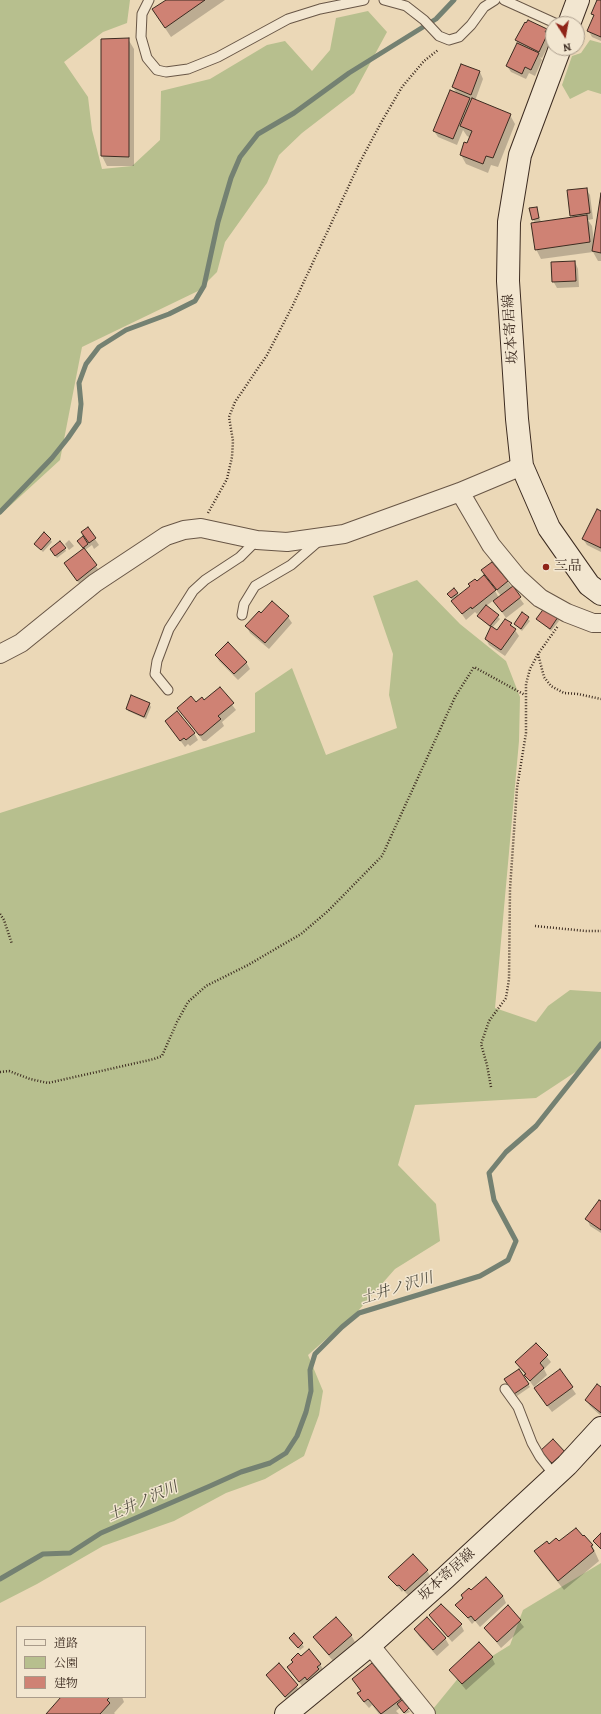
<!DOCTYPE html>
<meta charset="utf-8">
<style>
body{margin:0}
#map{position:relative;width:601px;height:1714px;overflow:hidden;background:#ebd8b7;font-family:Alegreya,"Noto Serif JP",serif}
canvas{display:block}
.legend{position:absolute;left:16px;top:1626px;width:130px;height:72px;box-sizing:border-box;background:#f2e6d0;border:1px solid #a99b8a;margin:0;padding:5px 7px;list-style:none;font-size:12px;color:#3c2b20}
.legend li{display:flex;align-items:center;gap:8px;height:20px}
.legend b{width:20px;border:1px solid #a99b8a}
.north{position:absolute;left:545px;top:16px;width:40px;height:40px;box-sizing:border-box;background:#f2e6d0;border:1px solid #a99b8a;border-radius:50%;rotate:169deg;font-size:11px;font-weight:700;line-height:16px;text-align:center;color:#3c2b20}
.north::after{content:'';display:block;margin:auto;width:14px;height:18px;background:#8f2418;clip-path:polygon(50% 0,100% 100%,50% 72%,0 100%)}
</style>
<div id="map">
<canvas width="601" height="1714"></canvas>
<ul class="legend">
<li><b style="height:5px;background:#f2e6d0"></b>道路</li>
<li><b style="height:11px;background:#b7bf8e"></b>公園</li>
<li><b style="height:11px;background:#cf8274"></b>建物</li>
</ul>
<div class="north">N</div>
</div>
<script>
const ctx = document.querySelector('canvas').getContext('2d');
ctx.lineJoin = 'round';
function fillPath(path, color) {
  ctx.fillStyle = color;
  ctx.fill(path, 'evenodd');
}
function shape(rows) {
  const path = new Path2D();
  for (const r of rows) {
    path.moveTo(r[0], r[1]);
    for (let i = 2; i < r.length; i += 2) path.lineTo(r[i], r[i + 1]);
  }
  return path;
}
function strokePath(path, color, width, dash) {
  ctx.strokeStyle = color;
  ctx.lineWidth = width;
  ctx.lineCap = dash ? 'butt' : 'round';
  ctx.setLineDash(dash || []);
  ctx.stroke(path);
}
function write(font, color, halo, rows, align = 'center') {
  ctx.font = font + ' Alegreya,"Noto Serif JP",serif';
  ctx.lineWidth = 3;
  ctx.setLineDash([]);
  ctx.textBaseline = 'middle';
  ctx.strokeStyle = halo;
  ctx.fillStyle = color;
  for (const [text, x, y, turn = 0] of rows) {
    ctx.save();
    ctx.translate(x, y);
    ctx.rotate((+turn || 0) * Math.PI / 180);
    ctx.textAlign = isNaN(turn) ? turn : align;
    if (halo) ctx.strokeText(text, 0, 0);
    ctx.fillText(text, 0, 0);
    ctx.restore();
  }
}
fillPath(shape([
 [0,0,130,0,127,23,103,32,64,62,88,97,92,130,102,169,132,166,160,140,161,91,210,79,267,45,285,41,312,71,330,50,336,18,368,11,387,32,354,93,302,133,279,155,267,183,225,242,217,272,198,291,82,347,60,460,0,515],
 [590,40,601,43,601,94,588,90,570,99,562,85,572,56,581,53],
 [417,580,460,624,506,661,520,697,519,741,495,1008,536,1022,548,1006,570,990,601,992,601,1041,580,1069,536,1098,415,1105,398,1165,436,1204,440,1241,395,1269,358,1311,308,1355,323,1391,319,1415,304,1456,265,1479,226,1493,174,1521,103,1546,37,1584,0,1603,0,813,255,732,255,693,292,668,326,755,397,728,389,695,393,654,373,596],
 [601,1563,601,1714,435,1714,433,1709,460,1676,510,1645,523,1610]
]), '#b7bf8e');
fillPath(shape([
 [168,0,225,0,171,37,153,10],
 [598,0,601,0,601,41,592,37,588,30,594,17,592,14],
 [527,24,546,30,551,40,542,58,540,57,542,60,535,76,529,73,526,79,511,72,507,66,518,43,516,40],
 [128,39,134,49,134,166,107,166,102,156,102,40],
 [462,65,480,72,483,79,475,101,510,115,515,124,498,167,491,165,488,173,466,164,461,155,471,138,467,136,463,130,457,145,438,137,434,131,457,94,453,87],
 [586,189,590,195,593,219,588,220,592,226,594,241,601,200,601,261,598,261,593,252,541,259,536,249,535,223,533,219,536,208,541,222,573,218,571,215],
 [575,262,578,269,579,287,557,288,553,281],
 [601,512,601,552,587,545,583,539],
 [88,529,99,545,94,549,92,545,85,550,100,572,81,586,65,563,84,549,79,541,85,536],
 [50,539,52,542,43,552,35,544],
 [69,540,74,546,69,550,65,544],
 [65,549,66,551,57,558,53,552],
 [482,571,507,581,524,604,506,618,494,600,486,606,500,619,492,628,497,632,505,620,511,624,519,636,505,656,489,645,486,639,491,628,478,616,483,609,477,614,475,612,466,620,450,597,457,593,459,596,477,582,488,580],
 [493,587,494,587,501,596,499,598],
 [523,614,530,621,522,631,515,624],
 [288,617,292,623,269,649,250,633,247,627],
 [558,618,559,621,551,631,537,619],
 [216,655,246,662,250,669,238,680,219,661],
 [220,689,236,710,222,722,224,726,206,741,203,741,178,708,204,701],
 [149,704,151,707,146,719,128,711,127,708],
 [166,721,194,733,198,740,190,746,188,744,185,747],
 [601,1202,601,1233,590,1226,587,1219],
 [536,1344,551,1362,544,1369,547,1375,534,1387,516,1362],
 [560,1371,576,1394,552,1412,539,1395],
 [507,1382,528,1384,530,1387,517,1396],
 [601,1388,601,1416,590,1406,586,1400],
 [559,1543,592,1545,599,1561,564,1590,541,1561,536,1552],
 [413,1556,427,1571,431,1577,410,1597,403,1590,402,1592,390,1577],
 [471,1592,503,1596,506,1603,480,1627,475,1621,472,1624,457,1605],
 [508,1607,524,1627,501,1648,485,1628],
 [430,1616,461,1625,464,1631,452,1642],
 [415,1629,445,1638,449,1645,437,1656,419,1636],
 [351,1635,355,1642,333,1661,314,1638],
 [292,1641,302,1644,304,1647,300,1650],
 [301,1658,320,1664,324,1671,303,1687,288,1668],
 [492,1658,495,1664,466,1690,450,1670],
 [279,1664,301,1692,289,1703,267,1675],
 [353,1679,400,1699,410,1712,405,1714,400,1708,396,1711,399,1714,379,1714,372,1705,369,1708,362,1700,361,1692],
 [63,1697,122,1697,124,1702,114,1713,115,1714,47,1714]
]), '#0003');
strokePath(shape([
 [0,512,52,458,68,438,79,422,81,404,79,383,86,364,99,347,126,330,169,314,195,301,204,286,218,222,231,178,240,157,258,134,294,113,349,73,436,19,454,0],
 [0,1579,43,1554,70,1553,101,1533,210,1486,241,1472,270,1463,286,1453,297,1436,306,1412,311,1391,310,1370,315,1354,342,1327,359,1313,480,1276,508,1260,516,1241,494,1200,489,1173,506,1152,536,1126,601,1044]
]), '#748172', 5);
const building = shape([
 [166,0,205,0,165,28,152,9,166,0],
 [597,0,601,0,601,37,587,31,594,15,591,14,597,0],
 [528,20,547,29,545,32,548,33,539,52,515,40,525,22,526,23,528,20],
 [129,38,129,157,101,156,101,39,129,38],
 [517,43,539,53,531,70,525,67,522,74,506,66,517,43],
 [461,64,480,71,471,95,452,87,461,64],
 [450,90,470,98,453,139,433,131,450,90],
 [472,98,511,114,493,158,486,156,483,164,460,155,464,142,467,143,472,131,460,126,472,98],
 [587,188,590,213,570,216,567,190,587,188],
 [601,193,601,253,592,251,601,193],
 [537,207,539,218,532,220,529,208,537,207],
 [587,215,590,242,535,250,531,223,587,215],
 [575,261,576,281,552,282,551,262,575,261],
 [597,509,601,511,601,548,582,539,597,509],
 [88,527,96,538,89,543,81,532,88,527],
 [44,532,51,539,41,550,34,544,44,532],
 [83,536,88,544,83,548,77,541,83,536],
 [60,541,66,548,55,556,50,549,60,541],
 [84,548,97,565,77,581,64,563,84,548],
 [492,562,508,581,497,590,481,570,492,562],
 [484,575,496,590,472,609,471,607,462,614,451,601,470,586,468,584,475,579,477,581,484,575],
 [513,586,521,597,502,612,493,601,513,586],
 [454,588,458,593,451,598,447,594,454,588],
 [272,601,289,616,265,643,245,626,259,611,261,613,272,601],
 [486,605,499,615,490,626,477,616,486,605],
 [545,607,558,617,550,629,536,619,545,607],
 [522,612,529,617,521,629,514,624,522,612],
 [505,619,512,623,510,625,516,629,501,650,485,639,491,626,497,630,505,619],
 [228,642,247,662,234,674,215,655,228,642],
 [220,687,234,703,218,716,221,719,202,735,199,735,177,708,191,696,196,702,202,697,204,700,220,687],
 [131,695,150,703,144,717,126,709,131,695],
 [177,711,195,733,186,740,184,738,180,741,165,721,177,711],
 [599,1200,601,1201,601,1230,585,1219,599,1200],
 [536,1343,548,1355,540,1363,544,1368,530,1381,524,1375,526,1374,515,1362,536,1343],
 [519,1369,529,1384,514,1394,504,1379,519,1369],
 [560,1369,573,1387,547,1406,534,1388,560,1369],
 [597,1384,601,1387,601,1413,585,1400,597,1384],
 [553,1439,566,1453,553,1464,540,1451,553,1439],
 [576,1528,583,1536,584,1535,593,1545,591,1546,594,1551,558,1581,534,1551,547,1541,549,1544,556,1538,559,1541,576,1528],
 [601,1533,601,1549,593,1541,601,1533],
 [413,1554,428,1570,405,1591,399,1585,397,1586,388,1577,413,1554],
 [486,1577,503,1596,475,1621,471,1616,468,1618,455,1605,463,1598,461,1595,469,1588,471,1590,486,1577],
 [441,1604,462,1624,448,1637,429,1615,441,1604],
 [508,1605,521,1620,497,1642,484,1628,508,1605],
 [336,1617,352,1635,329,1655,313,1637,336,1617],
 [427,1617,446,1638,433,1650,414,1629,427,1617],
 [294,1633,303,1643,298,1648,289,1638,294,1633],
 [479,1642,493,1657,462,1684,449,1670,479,1642],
 [309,1649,321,1664,317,1667,319,1669,307,1680,305,1677,299,1682,287,1667,293,1662,291,1660,298,1653,301,1656,309,1649],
 [279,1663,298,1685,285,1697,266,1675,279,1663],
 [372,1663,401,1699,381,1714,368,1699,364,1702,357,1693,361,1691,352,1679,372,1663],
 [61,1697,110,1697,107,1700,110,1703,100,1714,46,1714,61,1697],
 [402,1700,409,1708,404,1713,397,1704,402,1700]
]);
fillPath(building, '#cf8274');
strokePath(building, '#3c2b20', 1);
const lane = shape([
 [149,0,142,14,141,37,147,58,157,70,166,72,188,69,218,57,288,19,320,9,364,0],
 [384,0,406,6,424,20,439,36,449,40,459,37,471,25,484,7,495,0],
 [504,0,557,24],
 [242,615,244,604,255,586,291,565,321,539],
 [168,690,155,674,157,661,169,629,193,591,205,580,240,557,257,540],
 [505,1389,518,1407,532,1443,540,1457,555,1476]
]);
const street = shape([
 [460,492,491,545,518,578,540,598,567,613,593,623,601,623],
 [0,654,21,643,95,583,166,536,184,530,201,528,257,540,287,542,344,534,460,492,522,466],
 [370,1645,426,1714]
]);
const secondary = shape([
 [569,24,578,0],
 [560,48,520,155,509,222,508,281,517,419,522,466,549,528,589,585,601,594],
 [286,1714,370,1645,445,1578,567,1465,601,1428]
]);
strokePath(lane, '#685646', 11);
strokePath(street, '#685646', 20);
strokePath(secondary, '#3c2b20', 24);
strokePath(shape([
 [208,513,227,479,232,457,233,441,229,417,235,402,267,355,293,305,360,162,382,121,402,87,424,61,438,50],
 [538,654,544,677,551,686,564,693,578,694,601,699],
 [0,914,4,920,12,944],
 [535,926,586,931,601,931],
 [0,1072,9,1071,30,1079,48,1083,154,1059,162,1056,177,1022,188,1002,206,986,248,965,301,934,328,911,382,856,455,697,474,667,525,695],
 [491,1087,487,1065,481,1044,489,1021,506,998,509,979,510,889,517,788,526,733,526,684,530,669,538,654,558,626]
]), '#3c2b20', 2.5, [1, 2]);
strokePath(lane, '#f2e6d0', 9);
strokePath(street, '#f2e6d0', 18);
strokePath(secondary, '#f2e6d0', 22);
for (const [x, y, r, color] of [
 [546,567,4,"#8f2418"]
]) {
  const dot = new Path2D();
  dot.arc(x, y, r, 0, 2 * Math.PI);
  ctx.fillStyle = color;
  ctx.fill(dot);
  strokePath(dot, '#f2e6d0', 1.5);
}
write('14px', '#3c2b20', '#f2e6d0', [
 ["坂本寄居線",511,329,-94],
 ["坂本寄居線",447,1575,-42]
]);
write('14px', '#3c2b20', '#f2e6d0', [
 ["三品",554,567]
], 'left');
write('italic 15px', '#534f42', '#f2e6d0', [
 ["土井ノ沢川",397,1289,-17],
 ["土井ノ沢川",143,1502,-24]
]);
</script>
